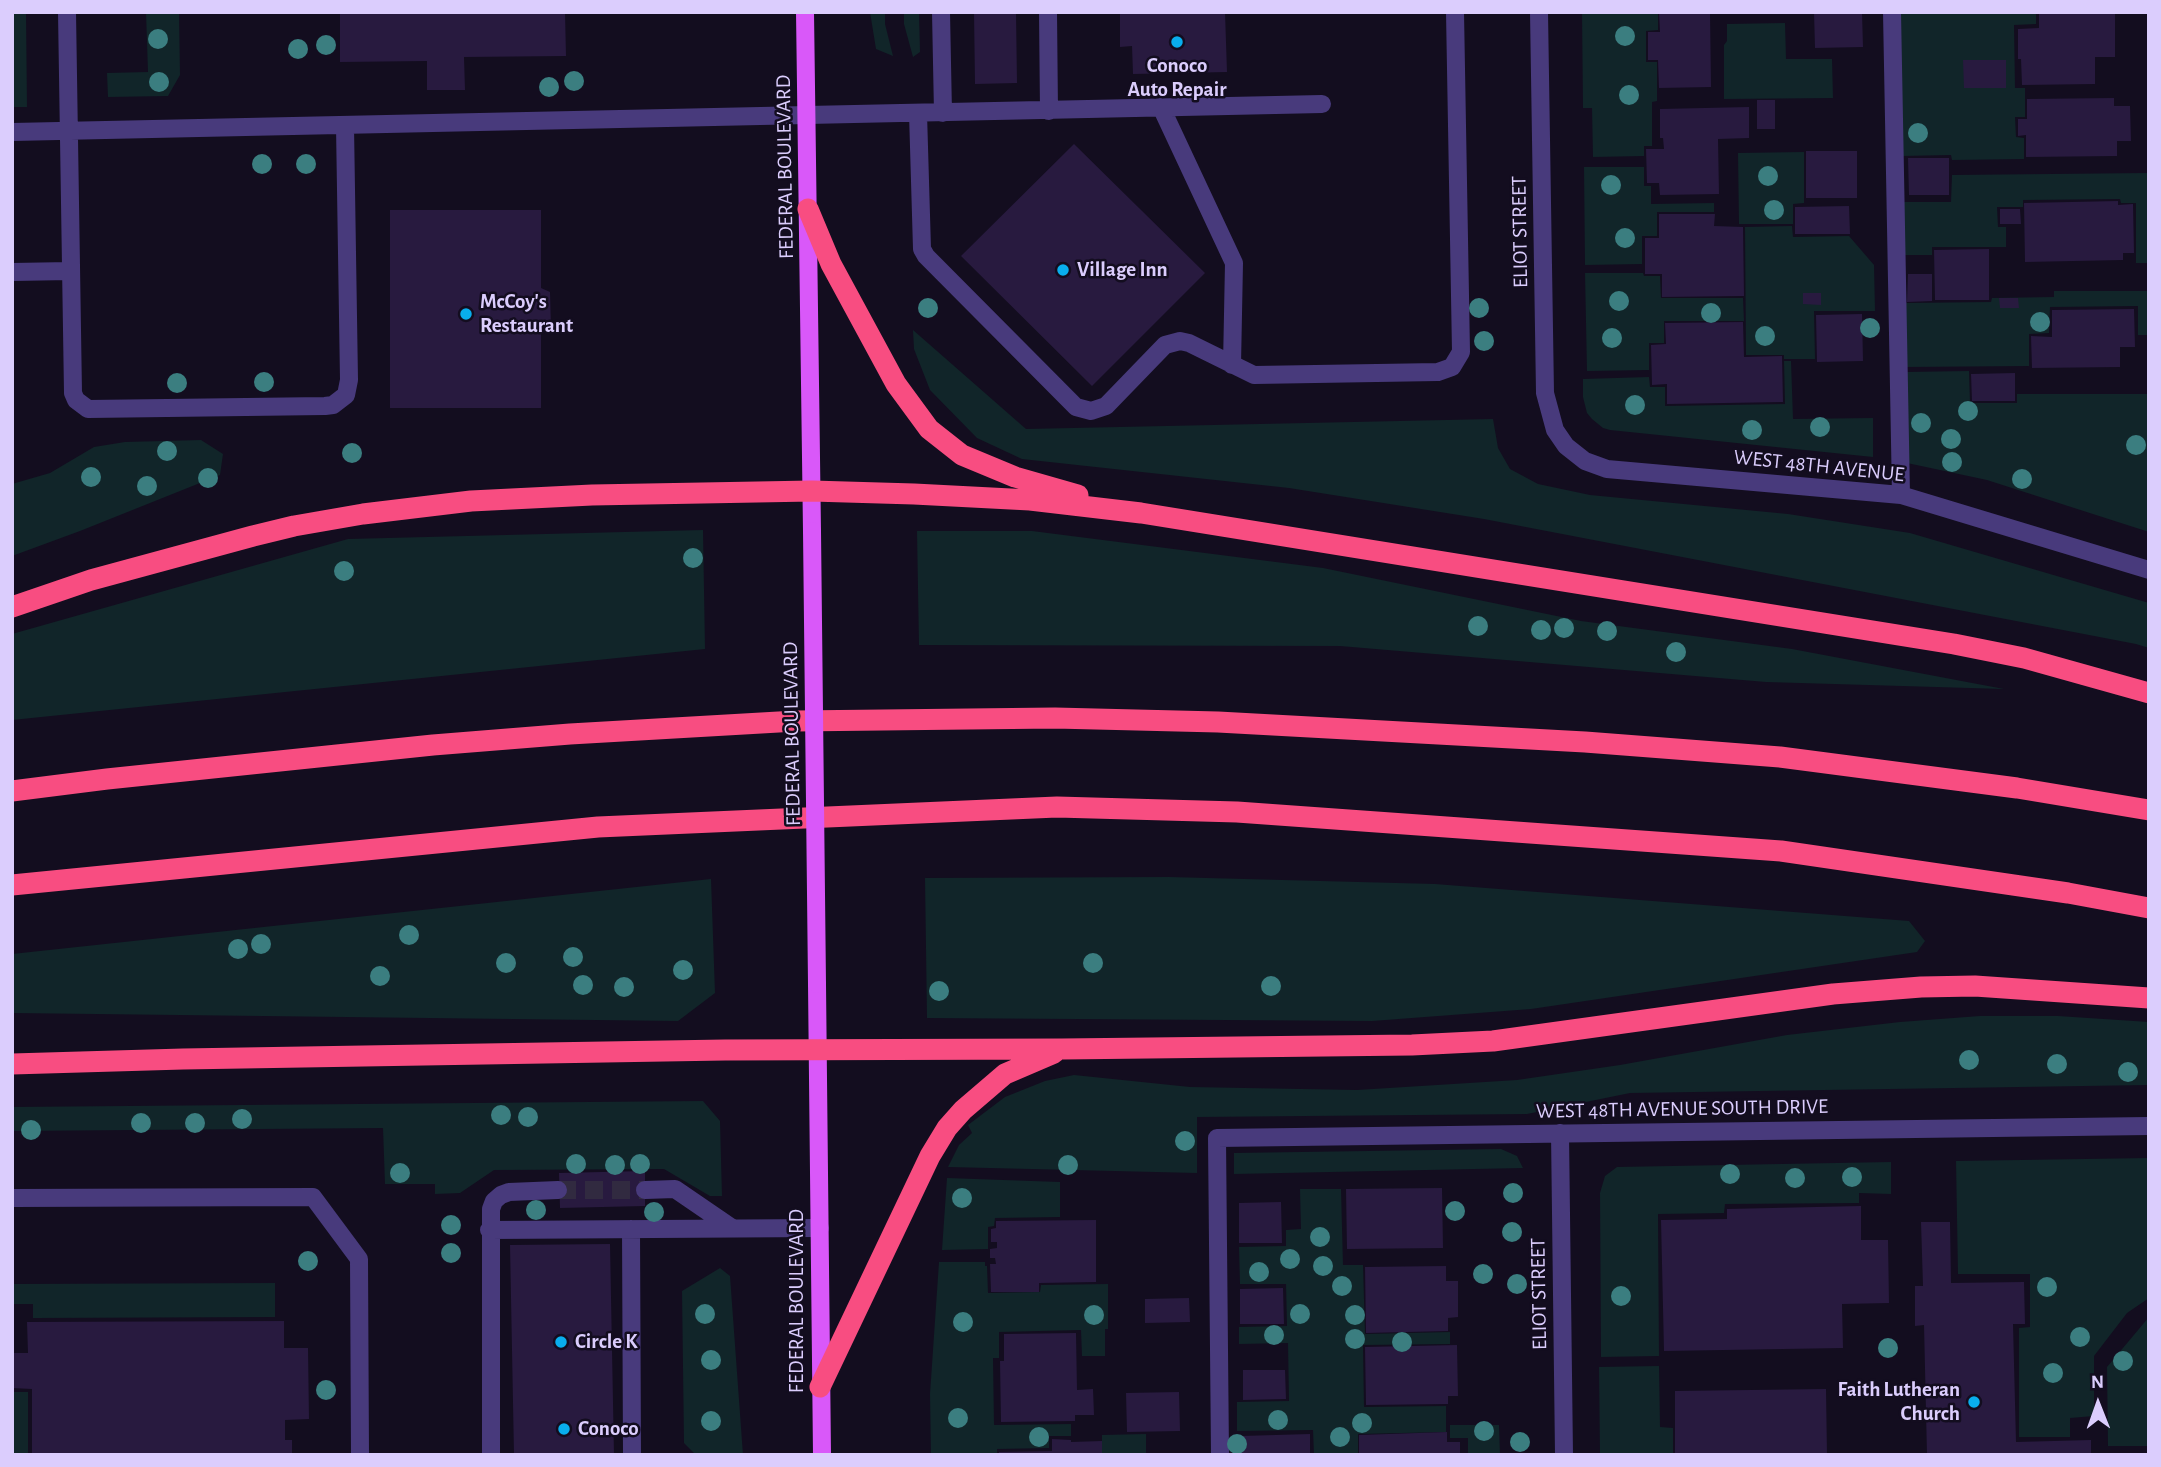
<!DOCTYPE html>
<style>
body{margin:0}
#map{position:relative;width:2161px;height:1467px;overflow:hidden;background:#130d1f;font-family:"Alegreya Sans",sans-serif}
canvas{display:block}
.frame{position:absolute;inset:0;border:14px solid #dbcdfd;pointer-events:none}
.north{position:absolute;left:2063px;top:1369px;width:70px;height:70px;-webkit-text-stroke:5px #130d1f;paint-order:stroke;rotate:359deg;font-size:19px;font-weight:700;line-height:28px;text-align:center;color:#dbcdfd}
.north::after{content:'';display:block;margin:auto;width:24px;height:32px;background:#dbcdfd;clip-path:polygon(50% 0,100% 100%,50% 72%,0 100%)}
</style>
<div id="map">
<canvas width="2161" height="1467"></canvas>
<div class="frame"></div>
<div class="north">N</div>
</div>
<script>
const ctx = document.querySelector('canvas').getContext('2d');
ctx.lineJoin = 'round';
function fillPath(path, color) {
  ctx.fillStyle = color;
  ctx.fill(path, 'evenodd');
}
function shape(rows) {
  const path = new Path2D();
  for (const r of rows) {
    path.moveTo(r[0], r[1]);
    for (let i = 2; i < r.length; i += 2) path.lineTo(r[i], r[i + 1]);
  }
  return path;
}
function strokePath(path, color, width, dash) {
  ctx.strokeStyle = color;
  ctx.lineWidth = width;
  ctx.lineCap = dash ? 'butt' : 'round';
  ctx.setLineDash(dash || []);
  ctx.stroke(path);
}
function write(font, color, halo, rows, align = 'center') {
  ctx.font = font + ' "Alegreya Sans",sans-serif';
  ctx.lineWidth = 5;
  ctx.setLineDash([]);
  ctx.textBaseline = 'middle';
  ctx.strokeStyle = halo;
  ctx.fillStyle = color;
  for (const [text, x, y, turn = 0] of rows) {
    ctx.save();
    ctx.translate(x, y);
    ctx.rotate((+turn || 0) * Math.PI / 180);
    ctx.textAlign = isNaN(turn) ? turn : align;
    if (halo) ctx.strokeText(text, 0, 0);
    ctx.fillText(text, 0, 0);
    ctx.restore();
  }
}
fillPath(shape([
 [12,12,26,12,27,107,12,107],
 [146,12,179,12,180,75,168,96,108,97,107,73,148,72],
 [870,12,885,12,885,24,893,56,876,49],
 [904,12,919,12,920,52,913,57,904,24],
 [1582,12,1658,12,1658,30,1646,31,1646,62,1657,62,1657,101,1652,102,1652,146,1644,146,1644,156,1593,157,1592,108,1583,108],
 [1900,12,2036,12,2036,24,2014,25,2015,88,2025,88,2025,117,2015,117,2016,137,2024,138,2024,159,1952,160,1951,155,1902,156],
 [1785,23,1786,59,1832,59,1833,98,1724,99,1724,45,1727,41,1727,24],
 [1804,152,1804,203,1793,204,1793,224,1739,224,1738,153],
 [1584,167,1644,167,1644,186,1651,186,1651,204,1714,203,1714,212,1657,212,1657,236,1642,236,1642,264,1585,265],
 [2149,173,2149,263,2136,263,2136,203,2121,203,2120,199,2023,200,2023,207,1997,207,1998,227,2006,227,2006,247,1932,247,1932,255,1902,255,1902,202,1951,202,1952,175],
 [1792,226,1793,237,1849,236,1874,265,1875,311,1814,311,1815,359,1784,359,1784,355,1746,355,1745,227],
 [1585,273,1643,273,1644,276,1660,276,1661,298,1743,298,1744,321,1664,321,1664,343,1649,343,1649,370,1587,371],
 [2054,291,2149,291,2149,335,2138,335,2138,306,2050,307,2049,333,2029,334,2029,366,1906,367,1906,303,1991,302,1992,298,2054,297],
 [913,330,1026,429,1493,419,1498,448,1510,469,1538,484,1590,495,1788,514,1910,533,2149,603,2149,648,2136,644,1484,519,1289,488,1022,459,977,438,930,390,914,349],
 [1784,361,1791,361,1793,419,1873,418,1873,457,1610,430,1603,428,1592,419,1587,413,1583,397,1583,379,1649,377,1650,387,1665,387,1665,406,1785,404],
 [1969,371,1970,403,2017,403,2017,394,2149,394,2149,532,1987,480,1907,463,1906,372],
 [201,440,223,454,220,475,80,531,12,556,12,484,50,473,94,447,125,442],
 [703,530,705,649,12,720,12,634,348,539],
 [917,531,1032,531,1323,568,1581,621,1792,649,2004,689,1766,682,1340,646,919,645],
 [1169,877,1435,884,1909,921,1925,941,1917,952,1531,1009,1372,1021,927,1018,925,878],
 [711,879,715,993,678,1021,12,1013,12,954],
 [1980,1016,2058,1016,2149,1022,2149,1085,1630,1093,1527,1114,1197,1117,1197,1173,948,1167,959,1145,972,1133,968,1125,1005,1097,1045,1081,1074,1075,1190,1087,1357,1090,1517,1080,1620,1065,1787,1035,1900,1022],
 [703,1101,720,1121,722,1196,710,1196,664,1169,494,1170,460,1193,435,1194,435,1184,385,1184,383,1128,12,1131,12,1107],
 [1501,1149,1517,1156,1523,1168,1234,1174,1234,1153],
 [2149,1158,2149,1298,2127,1313,2094,1356,2094,1416,2070,1418,2070,1437,2019,1437,2019,1328,2030,1327,2030,1274,1958,1274,1956,1161],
 [1891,1162,1891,1194,1859,1193,1859,1203,1725,1204,1724,1213,1658,1214,1659,1356,1601,1357,1600,1193,1605,1176,1617,1167],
 [947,1178,1060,1182,1060,1217,995,1218,994,1226,988,1227,988,1249,942,1250],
 [1300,1189,1341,1189,1343,1265,1363,1265,1365,1334,1450,1332,1450,1344,1363,1345,1364,1407,1446,1406,1446,1432,1358,1434,1358,1455,1314,1455,1313,1430,1237,1431,1237,1402,1289,1401,1288,1343,1239,1344,1239,1327,1287,1326,1286,1284,1240,1284,1239,1247,1286,1246,1286,1230,1301,1229],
 [939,1262,985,1262,985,1266,987,1266,988,1293,1040,1292,1041,1285,1108,1284,1108,1329,1105,1329,1105,1356,1082,1356,1081,1330,999,1332,999,1358,993,1358,994,1425,1071,1424,1071,1436,1049,1436,1049,1448,997,1449,997,1455,931,1455,930,1394],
 [720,1268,730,1276,743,1455,696,1455,684,1443,682,1291],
 [275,1283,275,1317,33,1318,33,1304,14,1304,14,1284],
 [2149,1317,2149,1446,2108,1446,2107,1367],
 [1659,1366,1660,1427,1673,1428,1673,1455,1600,1455,1599,1367],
 [12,1392,28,1392,28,1455,12,1455],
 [1450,1425,1499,1425,1500,1455,1468,1455,1468,1438,1450,1438],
 [1146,1434,1146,1455,1102,1455,1102,1435]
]), '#112529');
fillPath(shape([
 [340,12,565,12,566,56,464,57,465,90,427,90,427,61,340,62],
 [974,12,1016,12,1017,83,975,84],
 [1120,12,1225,12,1227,72,1133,74,1132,46,1120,47],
 [1659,12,1710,12,1711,87,1659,88,1658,60,1648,60,1648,32,1660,32],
 [1814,12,1862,12,1863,47,1815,48],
 [2039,12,2115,12,2115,57,2095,57,2095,84,2022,85,2021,59,2018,59,2018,29,2039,28],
 [1963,60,2006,60,2006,88,1964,88],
 [2114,98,2114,106,2130,106,2131,141,2117,141,2117,156,2026,157,2026,135,2018,136,2018,119,2027,119,2027,99],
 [1757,100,1775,100,1775,129,1757,129],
 [1749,107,1749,138,1718,139,1719,194,1660,195,1659,183,1647,183,1646,149,1664,149,1663,138,1660,138,1660,109],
 [1074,144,1205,273,1092,386,961,256],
 [1806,151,1857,151,1857,198,1806,198],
 [1908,158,1949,158,1949,195,1909,195],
 [2118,201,2118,205,2133,204,2134,253,2123,253,2123,260,2025,262,2024,203],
 [1849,206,1850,234,1795,234,1795,207],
 [2000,209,2020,209,2021,224,2000,224],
 [390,210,541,210,541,288,550,292,551,328,541,333,541,408,390,408],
 [1659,214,1715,214,1714,226,1743,227,1744,296,1662,297,1662,274,1645,274,1645,238,1659,238],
 [1989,249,1989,300,1935,300,1934,250],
 [1908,274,1932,274,1932,301,1907,302],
 [1803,293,1821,293,1821,305,1803,304],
 [1999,298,2018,298,2019,308,2000,308],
 [2134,309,2135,347,2120,347,2120,367,2032,368,2031,336,2052,337,2052,310],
 [1862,314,1863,361,1817,362,1816,315],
 [1743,322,1744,357,1782,356,1783,402,1667,404,1667,384,1652,385,1651,345,1666,344,1665,323],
 [2015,373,2015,401,1972,401,1971,374],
 [645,1171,645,1206,560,1208,559,1173],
 [1442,1188,1443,1248,1347,1249,1346,1189],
 [1281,1202,1282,1243,1239,1243,1239,1203],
 [1861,1206,1861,1240,1888,1240,1889,1303,1842,1304,1843,1348,1664,1351,1661,1220,1727,1219,1727,1209],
 [1096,1220,1096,1282,1039,1283,1039,1292,991,1292,990,1264,996,1264,995,1258,990,1258,990,1249,997,1248,997,1242,991,1242,991,1229,996,1228,996,1221],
 [1921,1222,1950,1222,1951,1283,2024,1282,2025,1324,2013,1324,2016,1442,2091,1440,2091,1455,1927,1455,1924,1325,1915,1326,1915,1286,1923,1286],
 [610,1244,614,1455,514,1455,510,1245],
 [1446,1266,1446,1281,1458,1281,1458,1317,1448,1318,1448,1331,1366,1333,1365,1267],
 [1283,1288,1284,1324,1240,1324,1240,1289],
 [1189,1298,1190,1322,1145,1323,1145,1299],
 [284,1321,284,1348,308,1348,309,1419,285,1420,285,1440,292,1440,292,1455,32,1453,32,1389,12,1388,12,1353,28,1353,27,1322],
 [1076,1333,1077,1390,1093,1389,1094,1415,1075,1415,1075,1421,1001,1422,1000,1361,1004,1361,1004,1334],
 [1457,1345,1458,1396,1448,1396,1448,1404,1366,1405,1365,1347],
 [1243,1370,1285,1370,1286,1399,1243,1400],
 [1826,1389,1827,1455,1675,1454,1675,1391],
 [1179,1392,1180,1431,1127,1432,1126,1393],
 [1447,1432,1447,1442,1460,1442,1460,1455,1359,1455,1359,1435],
 [1310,1434,1310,1455,1241,1455,1241,1436],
 [1052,1439,1071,1440,1071,1442,1102,1441,1102,1455,999,1455,999,1452,1052,1451]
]), '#281a3f');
strokePath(shape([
 [558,1190,645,1190]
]), '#312a40', 18, [18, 9]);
strokePath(shape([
 [67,12,73,393,76,400,88,409,325,406,333,405,346,395,349,380,345,126],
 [941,12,943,113],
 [1048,12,1049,111],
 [1539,12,1545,393,1555,430,1566,446,1585,461,1607,469,1901,495,2149,570],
 [1892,12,1901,495],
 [1161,107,1234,263,1232,365],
 [918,113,922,249,926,256,1076,407,1091,411,1106,406,1165,345,1180,341,1189,343,1254,375,1438,372,1452,367,1461,352,1455,12],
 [12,132,1322,104],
 [12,272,70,271],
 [1560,1133,1564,1455],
 [645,1190,675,1189,732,1228],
 [12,1198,313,1197,359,1259,360,1455],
 [631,1229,632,1455],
 [489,1230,820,1228],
 [491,1455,491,1209,494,1201,501,1195,509,1192,558,1190],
 [1220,1455,1217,1138,2149,1126]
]), '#483a7c', 18);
strokePath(shape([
 [805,12,812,531],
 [817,984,822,1455]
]), '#d958f9', 18);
strokePath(shape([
 [808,209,831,264,896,384,929,429,962,455,1015,477,1078,495],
 [12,607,91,580,253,536,294,526,363,514,471,501,592,495,812,491,914,494,1030,500,1141,513,1494,570,1954,644,2024,658,2149,693],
 [12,791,107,779,433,745,570,734,796,721,1055,718,1218,722,1585,742,1780,757,2017,788,2149,810],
 [12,885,598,827,1057,807,1237,812,1781,851,2068,893,2149,908],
 [12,1064,183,1059,725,1050,1062,1049,1412,1045,1493,1041,1833,994,1921,987,1975,986,2149,998],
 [820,1387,930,1156,947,1128,963,1110,1005,1074,1054,1053]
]), '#f84d81', 21);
strokePath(shape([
 [812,531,817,984]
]), '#d958f9', 18);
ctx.fillStyle = '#3b7e80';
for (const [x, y] of [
 [1625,36],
 [158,39],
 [326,45],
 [298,49],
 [574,81],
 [159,82],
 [549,87],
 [1629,95],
 [1918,133],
 [262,164],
 [306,164],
 [1768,176],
 [1611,185],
 [1774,210],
 [1625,238],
 [1619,301],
 [928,308],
 [1479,308],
 [1711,313],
 [2040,322],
 [1870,328],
 [1765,336],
 [1612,338],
 [1484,341],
 [264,382],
 [177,383],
 [1635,405],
 [1968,411],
 [1921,423],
 [1820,427],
 [1752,430],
 [1951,439],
 [2136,445],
 [167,451],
 [352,453],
 [1952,462],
 [91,477],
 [208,478],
 [2022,479],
 [147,486],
 [693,558],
 [344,571],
 [1478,626],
 [1564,628],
 [1541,630],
 [1607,631],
 [1676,652],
 [409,935],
 [261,944],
 [238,949],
 [573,957],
 [506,963],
 [1093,963],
 [683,970],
 [380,976],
 [583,985],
 [1271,986],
 [624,987],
 [939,991],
 [1969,1060],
 [2057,1064],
 [2128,1072],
 [501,1115],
 [528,1117],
 [242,1119],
 [141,1123],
 [195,1123],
 [31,1130],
 [1185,1141],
 [576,1164],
 [640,1164],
 [615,1165],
 [1068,1165],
 [400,1173],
 [1730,1174],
 [1852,1177],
 [1795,1178],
 [1513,1193],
 [962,1198],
 [536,1210],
 [1455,1211],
 [654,1212],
 [451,1225],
 [1512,1232],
 [1320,1237],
 [451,1253],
 [1290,1259],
 [308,1261],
 [1323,1266],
 [1259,1272],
 [1483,1274],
 [1517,1284],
 [1342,1286],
 [2047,1287],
 [1621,1296],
 [705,1314],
 [1300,1314],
 [1094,1315],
 [1355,1315],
 [963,1322],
 [1274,1335],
 [2080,1337],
 [1355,1339],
 [1402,1342],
 [1888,1348],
 [711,1360],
 [2123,1361],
 [2053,1373],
 [326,1390],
 [958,1418],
 [1278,1420],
 [711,1421],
 [1362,1423],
 [1484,1431],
 [1039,1437],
 [1340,1437],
 [1520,1442],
 [1237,1444]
]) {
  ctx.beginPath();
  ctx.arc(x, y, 10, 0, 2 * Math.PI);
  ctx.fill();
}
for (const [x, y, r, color] of [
 [1177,42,7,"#09aeed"],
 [1063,270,7,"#09aeed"],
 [466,314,7,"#09aeed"],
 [561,1342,7,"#09aeed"],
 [1974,1402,7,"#09aeed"],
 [564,1429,7,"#09aeed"]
]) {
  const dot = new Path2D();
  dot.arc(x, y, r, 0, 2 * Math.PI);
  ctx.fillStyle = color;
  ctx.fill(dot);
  strokePath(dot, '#130d1f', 2.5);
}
write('bold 21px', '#dbcdfd', '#130d1f', [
 ["Conoco",1177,66,"center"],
 ["Auto Repair",1177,90,"center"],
 ["Village Inn",1077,270],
 ["McCoy's",480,302],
 ["Restaurant",480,326],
 ["Circle K",575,1342],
 ["Faith Lutheran",1960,1390,"right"],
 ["Church",1960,1414,"right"],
 ["Conoco",578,1429]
], 'left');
write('21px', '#dbcdfd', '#130d1f', [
 ["FEDERAL BOULEVARD",785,167,-91],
 ["ELIOT STREET",1520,232,-91],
 ["WEST 48TH AVENUE",1819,466,6],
 ["FEDERAL BOULEVARD",792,734,-91],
 ["WEST 48TH AVENUE SOUTH DRIVE",1682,1109,-1],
 ["ELIOT STREET",1539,1294,-91],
 ["FEDERAL BOULEVARD",797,1301,-90]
]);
</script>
